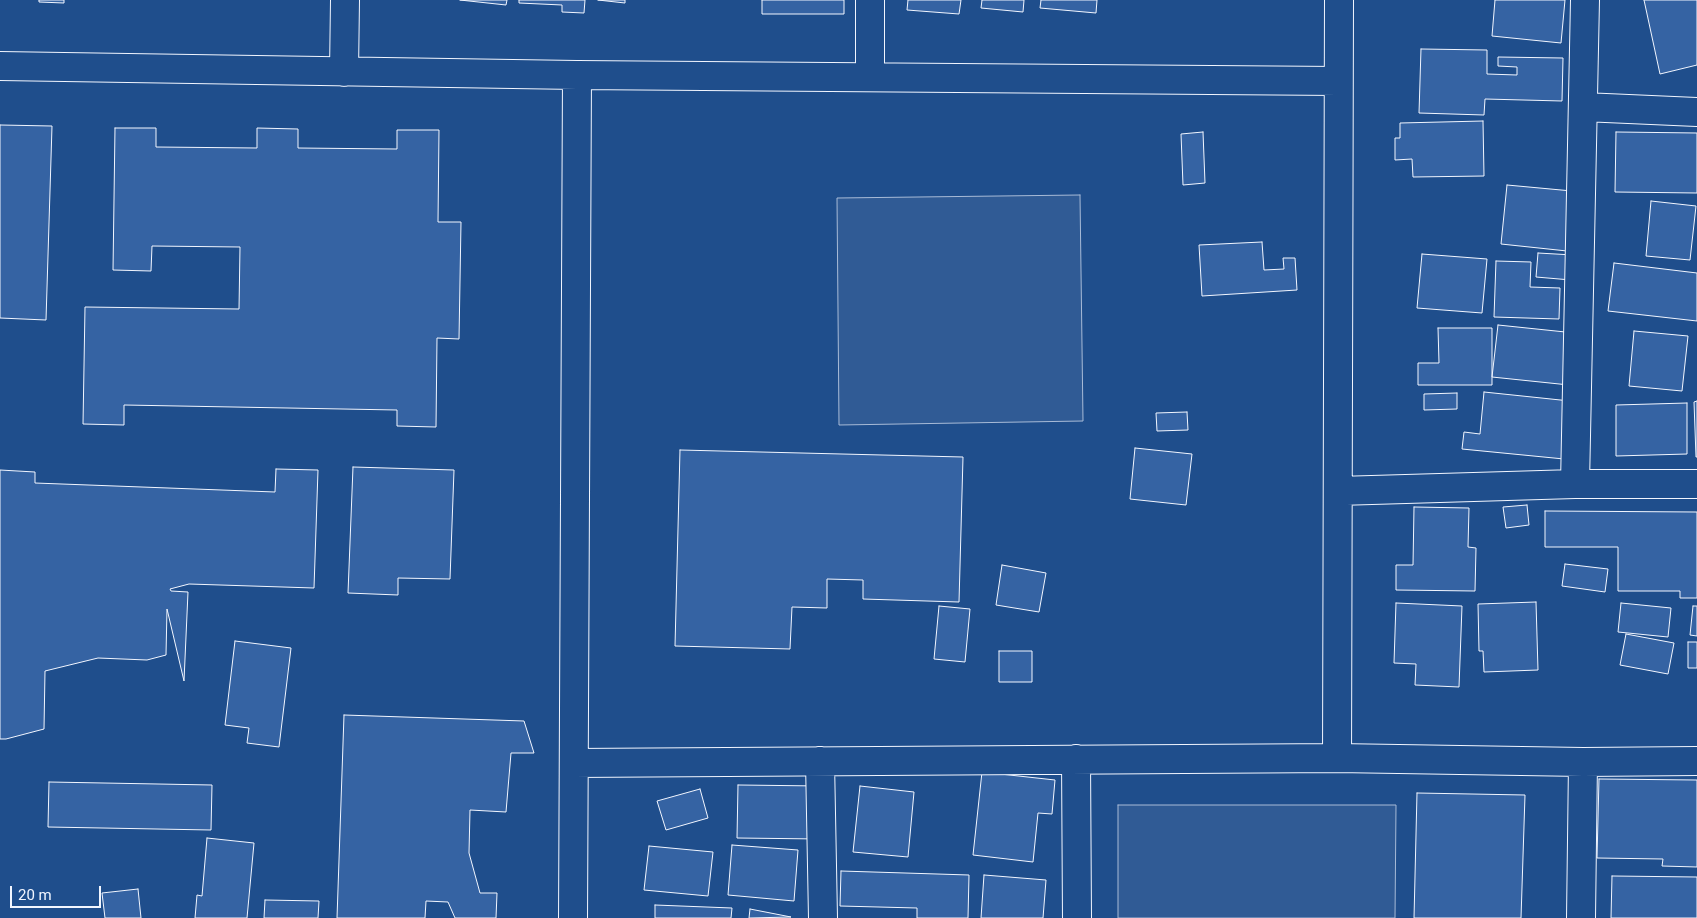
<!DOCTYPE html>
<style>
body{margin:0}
#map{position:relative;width:1697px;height:918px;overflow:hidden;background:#1f4e8c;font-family:Roboto,sans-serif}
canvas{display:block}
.scale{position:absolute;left:10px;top:886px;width:91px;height:22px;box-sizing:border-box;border:2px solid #f2f6ff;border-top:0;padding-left:6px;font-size:15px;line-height:18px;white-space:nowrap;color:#f2f6ff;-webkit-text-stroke:4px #1f4e8c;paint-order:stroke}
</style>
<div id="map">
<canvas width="1697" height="918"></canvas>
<div class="scale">20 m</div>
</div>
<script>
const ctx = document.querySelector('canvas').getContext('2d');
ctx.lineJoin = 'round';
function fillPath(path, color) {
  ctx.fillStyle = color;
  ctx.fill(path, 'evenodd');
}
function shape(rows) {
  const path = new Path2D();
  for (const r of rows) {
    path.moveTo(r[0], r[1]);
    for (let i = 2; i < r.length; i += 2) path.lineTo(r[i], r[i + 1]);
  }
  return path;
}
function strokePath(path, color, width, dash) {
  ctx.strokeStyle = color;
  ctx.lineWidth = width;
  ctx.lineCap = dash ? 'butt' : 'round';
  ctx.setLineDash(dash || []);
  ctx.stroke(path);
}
const built = shape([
 [1080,195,1083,421,839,425,837,198,1080,195],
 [1118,805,1396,805,1395,918,1118,918,1118,805]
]);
fillPath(built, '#305b95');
strokePath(built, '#a8bbd7', 1);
const building = shape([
 [39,0,64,0,64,3,39,2,39,0],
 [460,0,507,0,506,5,460,0],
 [519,0,585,0,584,13,562,12,562,5,519,3,519,0],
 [598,0,625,0,625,3,598,0],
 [762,0,844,0,844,14,762,14,762,0],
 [908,0,961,0,959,14,907,10,908,0],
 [982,0,1024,0,1023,12,981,8,982,0],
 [1041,0,1097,0,1096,13,1040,8,1041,0],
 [1495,0,1565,0,1561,43,1492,36,1495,0],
 [1644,0,1697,0,1697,65,1660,74,1644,0],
 [1421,49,1487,50,1487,74,1517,75,1517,67,1498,66,1498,57,1563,58,1562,101,1485,99,1484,115,1419,113,1421,49],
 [1483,121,1484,176,1413,177,1412,159,1395,160,1395,138,1400,138,1400,123,1483,121],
 [0,125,52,126,46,320,0,318,0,125],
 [115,128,156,128,156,147,257,148,257,128,298,129,298,148,397,149,397,130,439,130,438,222,461,222,459,339,437,338,436,427,397,426,397,410,124,405,124,425,83,424,85,307,239,309,240,247,152,246,151,271,113,270,115,128],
 [1203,132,1205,183,1183,185,1181,134,1203,132],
 [1616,132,1697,133,1697,193,1615,192,1616,132],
 [1507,185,1572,191,1567,251,1501,244,1507,185],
 [1651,201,1696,206,1690,260,1646,256,1651,201],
 [1262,242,1264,270,1284,269,1283,258,1295,258,1297,290,1202,296,1199,245,1262,242],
 [1538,253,1573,255,1571,280,1536,277,1538,253],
 [1422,254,1487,259,1482,313,1417,308,1422,254],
 [1496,261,1531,262,1530,287,1560,288,1559,319,1494,317,1496,261],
 [1614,263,1697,273,1697,321,1608,311,1614,263],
 [1498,325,1575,333,1569,385,1492,377,1498,325],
 [1438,328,1492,328,1492,385,1418,385,1418,363,1439,363,1438,328],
 [1634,331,1688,336,1682,391,1629,386,1634,331],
 [1484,392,1570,401,1564,459,1462,449,1464,432,1480,434,1484,392],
 [1457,393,1457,409,1424,410,1424,394,1457,393],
 [1697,401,1697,457,1696,457,1694,402,1697,401],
 [1687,403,1687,454,1616,456,1616,405,1687,403],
 [1187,412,1188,430,1157,431,1156,413,1187,412],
 [1135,448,1192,454,1186,505,1130,499,1135,448],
 [680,450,963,457,959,602,863,599,863,580,827,579,827,608,792,607,790,649,675,646,680,450],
 [353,467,454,470,450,579,398,578,398,595,348,593,353,467],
 [276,469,318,470,314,588,189,584,170,589,171,591,188,592,184,681,167,609,166,655,147,660,98,658,45,671,44,729,6,739,0,739,0,470,35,472,35,483,275,492,276,469],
 [1527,505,1529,525,1506,528,1503,507,1527,505],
 [1414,507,1469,508,1468,547,1476,548,1475,591,1396,590,1396,565,1413,565,1414,507],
 [1545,511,1697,512,1697,598,1680,598,1680,591,1618,591,1618,547,1545,547,1545,511],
 [1565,564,1608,569,1605,592,1562,586,1565,564],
 [1002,565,1046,573,1039,612,996,605,1002,565],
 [1536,602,1538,670,1484,672,1483,651,1479,651,1478,604,1536,602],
 [1396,603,1462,606,1459,687,1415,685,1416,664,1394,663,1396,603],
 [1621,603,1671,608,1668,637,1618,632,1621,603],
 [939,606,970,609,965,662,934,659,939,606],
 [1693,606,1697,606,1697,636,1690,635,1693,606],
 [1626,634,1674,643,1668,674,1620,665,1626,634],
 [235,641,291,648,279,747,247,743,249,728,225,725,235,641],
 [1688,642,1697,642,1697,668,1688,668,1688,642],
 [999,651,1032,651,1032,682,999,682,999,651],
 [344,715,524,721,534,753,511,753,506,812,470,810,469,853,480,893,497,893,496,918,455,918,448,902,426,901,425,918,337,918,344,715],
 [982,772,1055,780,1052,814,1038,813,1033,862,973,855,982,772],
 [1599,779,1697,780,1697,867,1662,866,1663,859,1597,858,1599,779],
 [49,782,212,785,211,830,48,827,49,782],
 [738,785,821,786,820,839,737,838,738,785],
 [860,786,914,792,908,857,853,852,860,786],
 [700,789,708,818,666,830,657,801,700,789],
 [1417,793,1525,795,1521,918,1414,918,1417,793],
 [207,838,254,843,247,918,195,918,197,895,202,896,207,838],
 [732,845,798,850,794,901,728,895,732,845],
 [649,846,713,852,708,896,644,890,649,846],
 [841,871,969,875,968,918,917,918,917,908,840,906,841,871],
 [984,875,1046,880,1043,918,981,918,984,875],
 [1612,876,1697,877,1697,918,1611,918,1612,876],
 [138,889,141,918,105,918,102,893,138,889],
 [265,900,319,901,318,918,264,918,265,900],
 [655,905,732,908,731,918,655,918,655,905],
 [750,909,791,917,749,918,750,909]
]);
fillPath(building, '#3563a3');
strokePath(building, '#f2f6ff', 1);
const street = shape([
 [0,66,577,75,1338,81],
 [344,72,345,0],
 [870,77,870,0],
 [1583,107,1697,112],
 [1575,484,1585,0],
 [1338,491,1575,484,1697,484],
 [1337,758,1339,0],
 [1076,759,1077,918],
 [820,761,823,918],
 [574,763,1337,758,1583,762,1697,761],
 [573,918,577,75],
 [1581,918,1583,762]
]);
strokePath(street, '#f2f6ff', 30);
strokePath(street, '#1f4e8c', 28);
</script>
